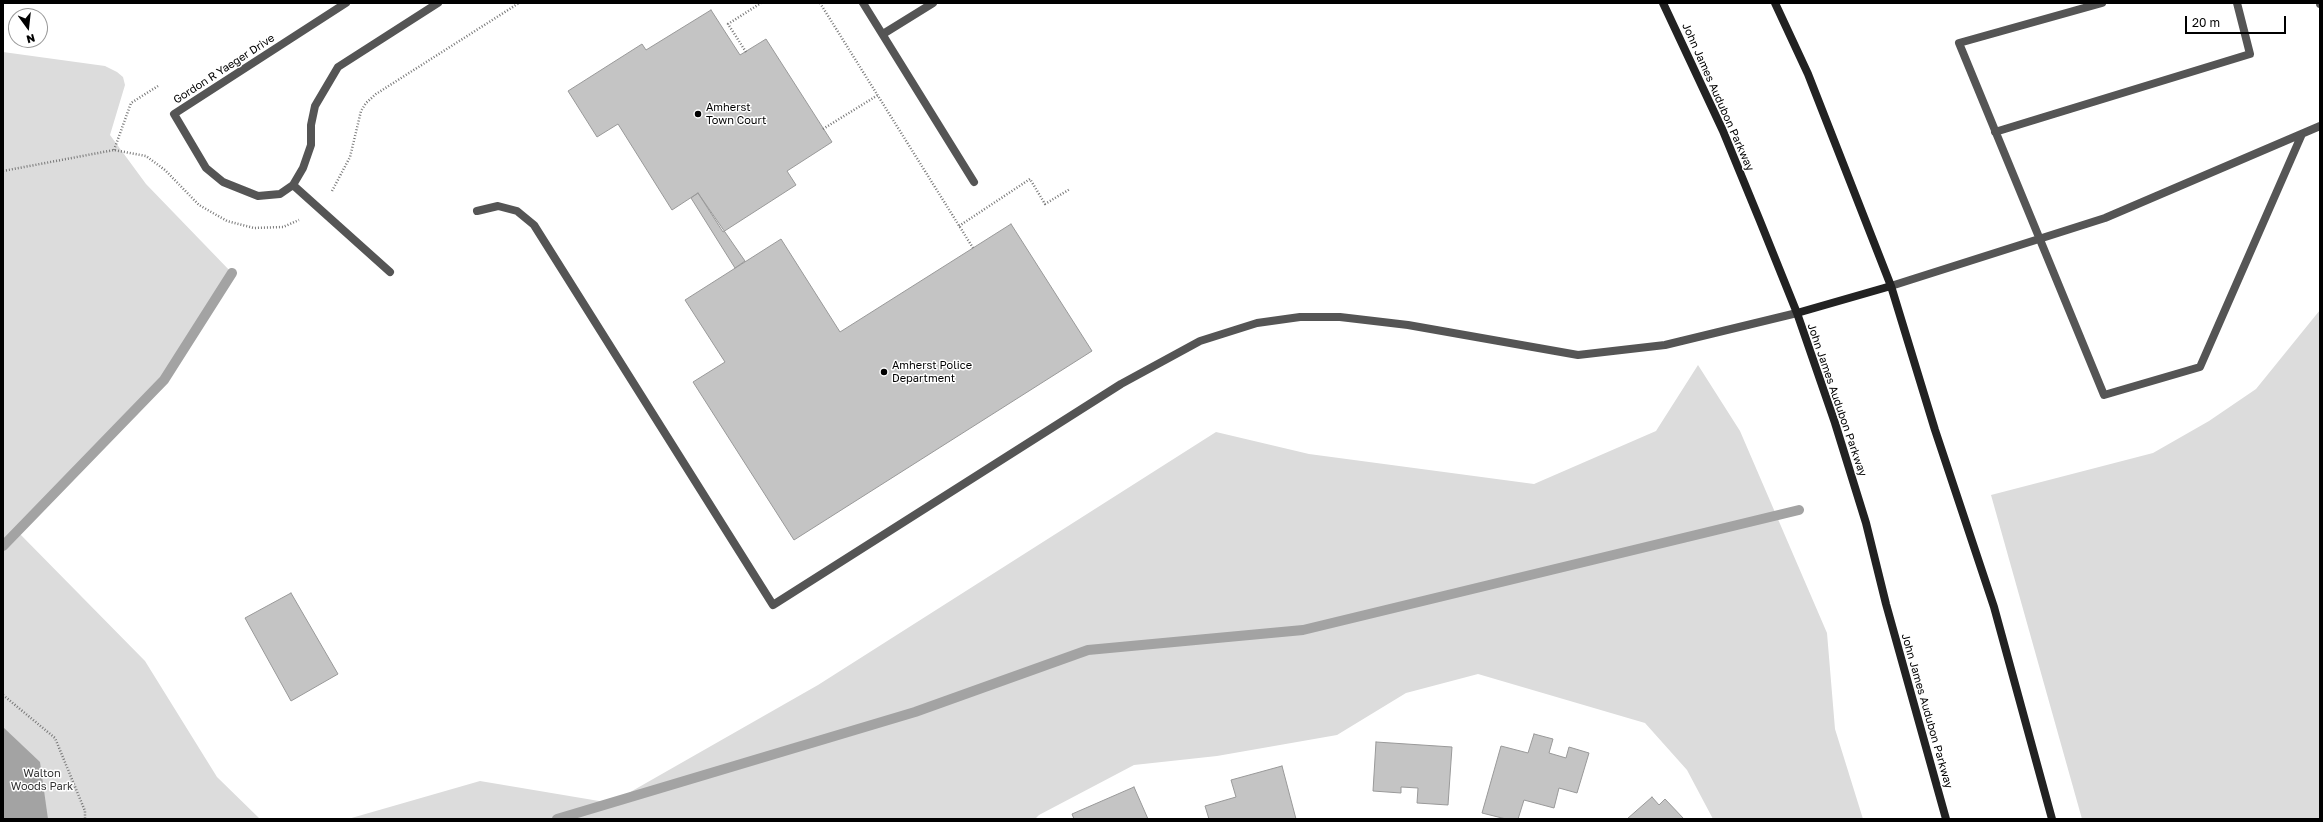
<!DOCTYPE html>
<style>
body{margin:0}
#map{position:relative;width:2323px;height:822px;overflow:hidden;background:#fff;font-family:"Golos Text",sans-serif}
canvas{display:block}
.frame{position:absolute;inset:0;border:4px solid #000;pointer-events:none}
.north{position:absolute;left:8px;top:8px;width:40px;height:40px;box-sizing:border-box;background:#fff;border:1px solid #999;border-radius:50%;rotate:165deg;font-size:11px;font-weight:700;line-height:16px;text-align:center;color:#000}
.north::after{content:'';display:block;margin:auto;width:14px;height:18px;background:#000;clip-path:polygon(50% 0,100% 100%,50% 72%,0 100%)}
.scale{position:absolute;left:2185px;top:16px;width:101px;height:18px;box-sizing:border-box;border:2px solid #000;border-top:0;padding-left:5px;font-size:12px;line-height:14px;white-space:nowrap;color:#000;-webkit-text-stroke:3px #fff;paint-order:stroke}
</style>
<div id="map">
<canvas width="2323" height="822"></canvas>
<div class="frame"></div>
<div class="north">N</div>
<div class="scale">20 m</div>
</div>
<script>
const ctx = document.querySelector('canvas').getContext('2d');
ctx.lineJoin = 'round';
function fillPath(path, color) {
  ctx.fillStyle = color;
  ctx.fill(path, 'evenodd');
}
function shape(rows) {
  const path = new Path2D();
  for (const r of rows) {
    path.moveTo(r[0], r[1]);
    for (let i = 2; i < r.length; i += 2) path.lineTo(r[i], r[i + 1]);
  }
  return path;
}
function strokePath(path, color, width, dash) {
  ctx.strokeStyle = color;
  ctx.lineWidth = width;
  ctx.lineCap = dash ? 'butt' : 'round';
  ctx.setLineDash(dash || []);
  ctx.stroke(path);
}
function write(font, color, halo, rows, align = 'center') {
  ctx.font = font + ' "Golos Text",sans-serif';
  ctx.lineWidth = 3;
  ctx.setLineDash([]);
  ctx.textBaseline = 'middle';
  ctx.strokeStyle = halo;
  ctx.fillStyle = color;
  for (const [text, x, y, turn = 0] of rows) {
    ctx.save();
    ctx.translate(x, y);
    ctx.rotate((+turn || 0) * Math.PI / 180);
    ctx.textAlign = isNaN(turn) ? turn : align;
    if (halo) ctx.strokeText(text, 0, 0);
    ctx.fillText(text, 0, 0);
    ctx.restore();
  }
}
fillPath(shape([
 [3,52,105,66,117,72,123,77,125,85,110,135,146,184,232,273,164,380,17,531,145,661,217,777,260,819,3,819],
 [2320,310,2320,819,2082,819,1991,495,2153,453,2209,421,2256,389],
 [1698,365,1740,431,1827,633,1835,729,1863,819,1713,819,1687,770,1645,723,1478,674,1406,693,1337,735,1217,756,1134,765,1039,815,1035,819,348,819,480,781,611,803,818,685,1216,432,1309,454,1534,484,1656,431]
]), '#dcdcdc');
fillPath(shape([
 [3,727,40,762,48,819,3,819]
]), '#a3a3a3');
strokePath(shape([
 [3,546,164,380,232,273],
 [557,819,915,712,1088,650,1303,630,1799,510]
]), '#a3a3a3', 10);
const building = shape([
 [711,10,740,55,766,39,832,142,787,171,796,185,723,232,698,193,672,210,618,124,597,137,568,91,642,44,646,50,711,10],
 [698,193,745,261,735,268,691,198,698,193],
 [1011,224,1092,351,794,540,693,382,725,362,685,300,781,239,840,332,1011,224],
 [291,593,338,674,291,701,245,618,291,593],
 [1534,734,1553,739,1549,753,1566,758,1569,747,1589,753,1577,793,1559,788,1554,808,1524,800,1518,819,1506,819,1482,813,1501,746,1528,753,1534,734],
 [1376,742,1452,747,1448,805,1417,803,1418,788,1401,787,1401,793,1373,791,1376,742],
 [1282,766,1296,819,1209,819,1205,806,1236,797,1231,780,1282,766],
 [1134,787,1148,819,1074,819,1072,814,1134,787],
 [1652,797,1659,805,1665,799,1684,819,1627,819,1652,797]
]);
fillPath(building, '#c4c4c4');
strokePath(building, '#999', 1);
strokePath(shape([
 [820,3,973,248],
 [746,52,728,24,761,3],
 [823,129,878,95],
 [114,150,131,103,158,86],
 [3,171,114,150,146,156,165,170,199,205,227,221,254,228,283,227,299,220],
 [332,191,350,157,361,111,366,103,376,94,519,3],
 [959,226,1030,179,1045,204,1070,189],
 [3,695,55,738,85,811,85,819]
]), '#777', 2.5, [1, 2]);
strokePath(shape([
 [346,3,174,114,206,168,223,182,258,196,280,194,293,185,303,168,311,145,311,125,315,106,338,67,438,3],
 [863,3,974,182],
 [2102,3,1959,43,2104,395,2200,367,2302,134],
 [2320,3,2320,4],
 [883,34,933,3],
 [1995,132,2250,54,2237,3],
 [293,185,390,272],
 [477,211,498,206,517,211,534,225,773,605,1121,384,1200,341,1257,323,1300,317,1340,317,1408,325,1578,355,1665,345,1797,313],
 [1891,286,2105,218,2320,126]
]), '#555', 8);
strokePath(shape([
 [1663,3,1723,131,1760,221,1797,313,1835,423,1866,523,1886,604,1946,819],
 [1775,3,1808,74,1891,286,1935,430,1994,607,2052,819],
 [1797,313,1891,286]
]), '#222', 8);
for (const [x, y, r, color] of [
 [698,114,4,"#000"],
 [884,372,4,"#000"]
]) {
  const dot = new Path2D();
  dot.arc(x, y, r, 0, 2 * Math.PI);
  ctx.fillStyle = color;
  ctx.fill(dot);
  strokePath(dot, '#fff', 1.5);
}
write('11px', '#000', '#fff', [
 ["Gordon R Yaeger Drive",224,69,-33],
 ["John James Audubon Parkway",1718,97,66],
 ["John James Audubon Parkway",1837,400,71],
 ["John James Audubon Parkway",1927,711,74]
]);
write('11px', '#000', '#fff', [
 ["Amherst",706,108],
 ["Town Court",706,121],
 ["Amherst Police",892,366],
 ["Department",892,379]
], 'left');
write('11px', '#333', '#fff', [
 ["Walton",42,774],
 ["Woods Park",42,787]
]);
</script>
